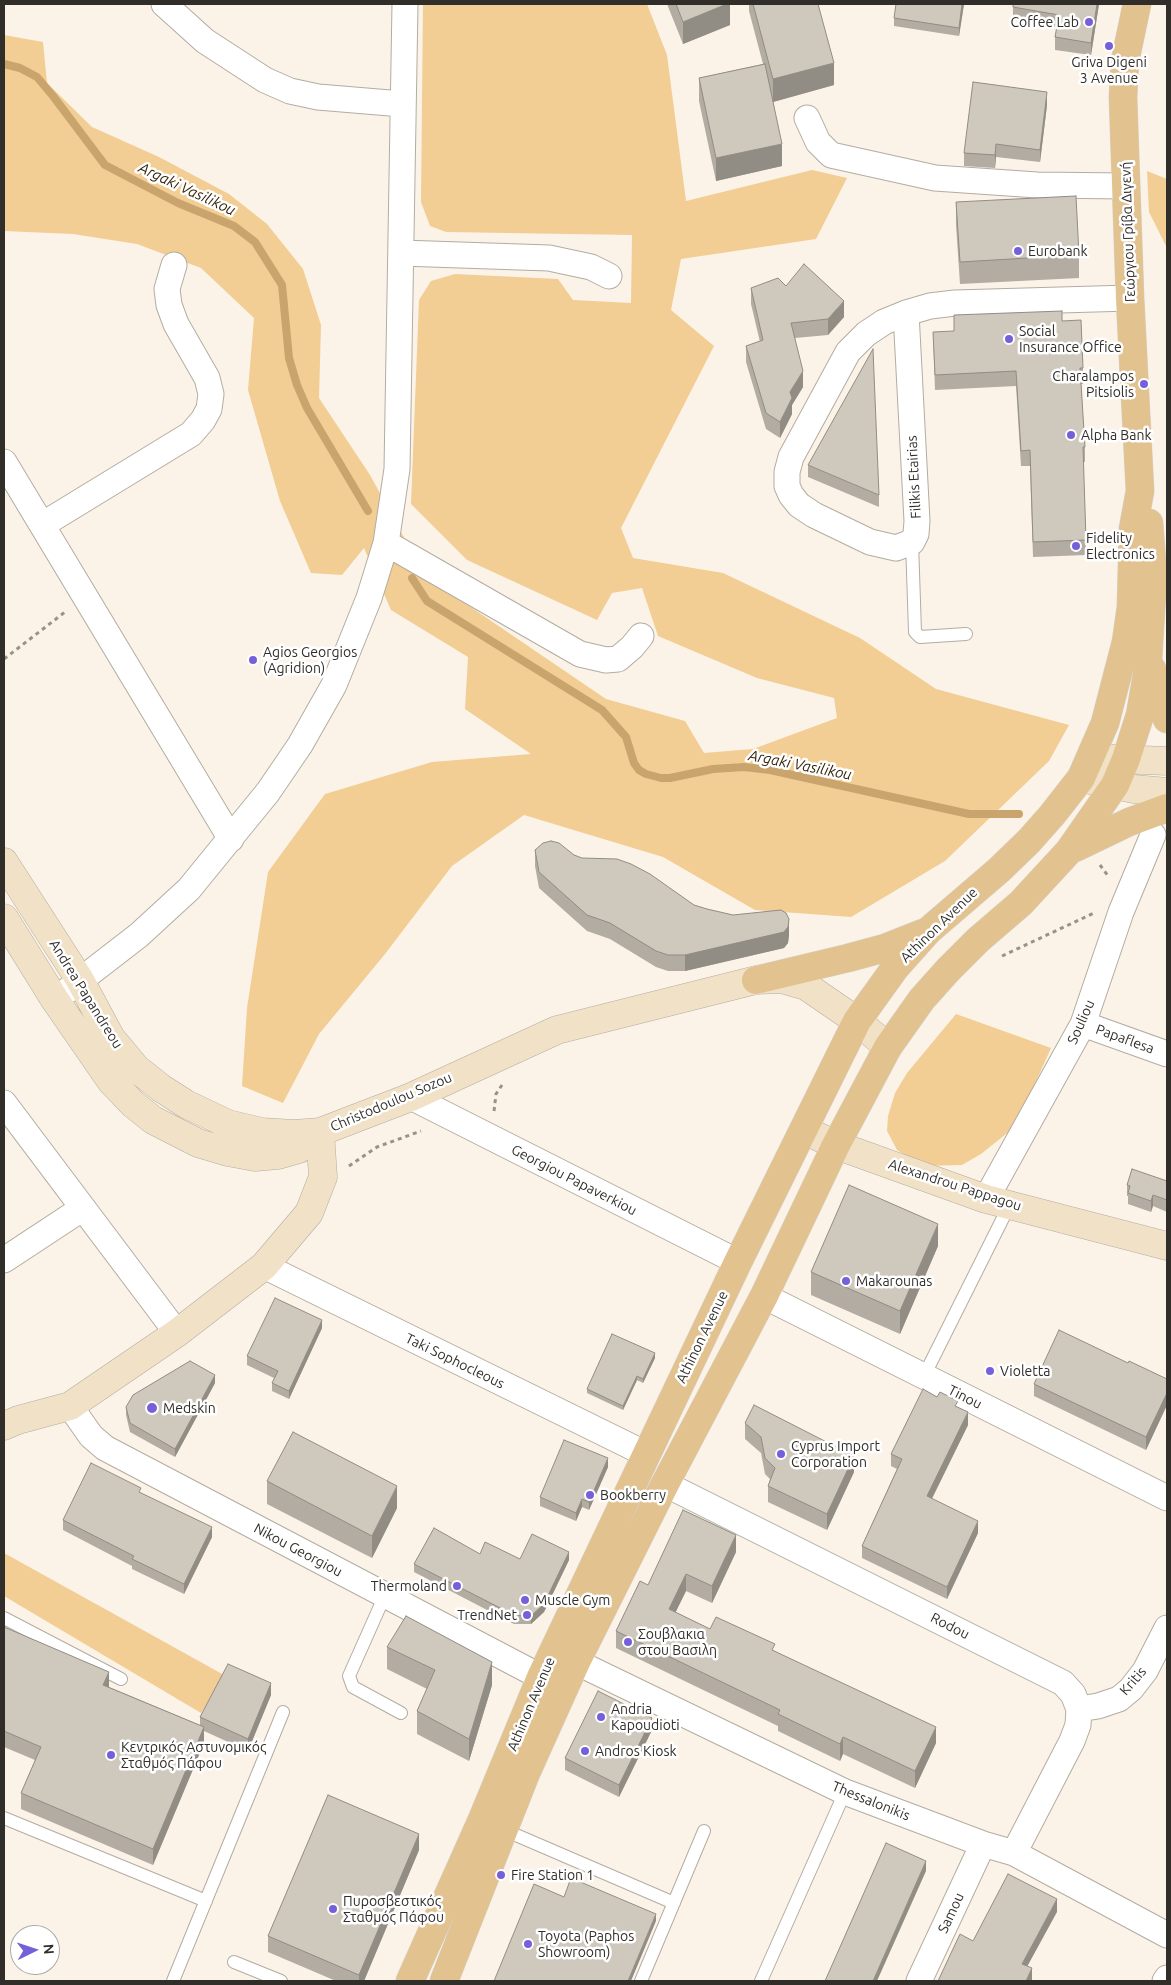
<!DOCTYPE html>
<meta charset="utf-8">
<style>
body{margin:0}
#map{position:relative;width:1171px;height:1985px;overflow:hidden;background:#fbf3e8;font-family:Ubuntu,sans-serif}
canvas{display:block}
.frame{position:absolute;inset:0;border:5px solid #312e2a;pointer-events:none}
.north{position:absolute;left:10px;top:1925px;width:50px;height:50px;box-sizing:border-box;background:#fff;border:1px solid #adabaa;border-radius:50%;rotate:86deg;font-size:14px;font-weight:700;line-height:20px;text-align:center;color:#312e2a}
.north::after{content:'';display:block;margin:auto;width:18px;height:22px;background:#7660da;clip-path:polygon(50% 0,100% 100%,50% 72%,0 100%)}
</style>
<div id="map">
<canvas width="1171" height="1985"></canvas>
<div class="frame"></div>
<div class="north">N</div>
</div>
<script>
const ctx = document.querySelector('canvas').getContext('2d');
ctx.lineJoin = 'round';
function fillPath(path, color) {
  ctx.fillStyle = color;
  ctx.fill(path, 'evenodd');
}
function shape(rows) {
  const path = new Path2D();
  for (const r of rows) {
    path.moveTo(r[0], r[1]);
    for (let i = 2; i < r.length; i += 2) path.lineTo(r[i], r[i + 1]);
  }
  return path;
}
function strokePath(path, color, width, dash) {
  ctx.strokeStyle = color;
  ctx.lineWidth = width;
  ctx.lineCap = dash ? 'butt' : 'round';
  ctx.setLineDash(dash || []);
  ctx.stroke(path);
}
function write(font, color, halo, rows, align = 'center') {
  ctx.font = font + ' Ubuntu,sans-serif';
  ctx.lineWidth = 5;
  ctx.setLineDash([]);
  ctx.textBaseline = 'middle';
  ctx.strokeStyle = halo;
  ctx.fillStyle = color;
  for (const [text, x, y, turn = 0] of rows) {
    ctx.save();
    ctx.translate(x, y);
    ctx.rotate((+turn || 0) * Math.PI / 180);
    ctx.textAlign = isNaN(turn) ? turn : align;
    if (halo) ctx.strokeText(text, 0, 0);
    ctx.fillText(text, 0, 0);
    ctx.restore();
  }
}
fillPath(shape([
 [423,4,647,4,667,55,686,201,812,170,847,178,816,239,681,259,671,310,714,346,621,528,633,558,723,573,860,638,936,689,1069,725,1049,761,945,861,851,917,755,910,663,857,524,815,452,866,385,954,319,1034,283,1103,242,1086,247,1008,268,872,325,794,432,762,531,754,465,709,468,657,391,610,364,548,342,575,311,573,280,501,248,390,254,318,201,268,137,244,73,234,4,231,4,35,43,42,47,83,92,127,159,157,229,194,267,224,303,269,321,325,319,398,370,475,425,576,606,699,685,721,704,753,753,749,837,718,834,698,757,678,658,636,642,588,612,593,597,620,467,560,411,504,419,300,431,281,455,274,558,279,573,300,631,303,632,235,446,232,430,226,421,202],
 [1147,171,1167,179,1167,248,1149,212],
 [1167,292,1167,464,1166,448],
 [956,1014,1051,1048,1025,1106,1011,1130,981,1154,962,1165,923,1166,897,1150,887,1131,888,1116,895,1093,907,1073],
 [4,1553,224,1675,201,1713,4,1596]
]), '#f2cd94');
strokePath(shape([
 [4,64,20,68,37,77,53,96,105,165,178,203,234,226,255,242,282,285,289,358,297,385,307,408,368,511],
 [412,578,427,601,602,710,626,737,634,763,639,770,646,774,661,778,670,778,713,769,744,767,770,770,969,814,1019,814]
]), '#c9a46c', 8);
const lane = shape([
 [912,542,915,632,920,637,966,634],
 [924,1376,1010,1204],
 [385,1595,349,1676,353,1687,401,1713],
 [4,1618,121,1679],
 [4,1818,206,1901],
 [502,1829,674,1903],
 [234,1962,281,1981],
 [173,1981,283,1712],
 [641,1981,704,1831],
 [761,1981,845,1792]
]);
const street = shape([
 [164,4,205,41,265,80,290,91,318,97,402,104],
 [807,118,818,142,831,155,935,178,1037,185,1126,186],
 [401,253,549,258,591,267,609,276],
 [906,313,917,521,916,534,912,542,896,548,870,542,814,515,799,505,791,495,787,486,787,472,791,457,848,352,866,334,884,322,906,313,930,306,955,303,1130,298],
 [4,462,231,839],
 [42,525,191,434,203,420,209,409,211,394,207,378,176,324,169,305,167,289,174,265],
 [386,543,580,654,606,660,618,659,632,647,641,636],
 [55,1000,139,935,189,889,268,792,300,745,334,685,369,598,386,543,397,469,405,4],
 [1083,1024,1167,1054],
 [411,1097,738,1262],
 [4,1103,177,1333],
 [986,1199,1083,1024,1121,912,1153,835],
 [4,1260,83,1208],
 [264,1266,646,1454],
 [764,1296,1167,1498],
 [70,1406,91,1436,105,1448,541,1677],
 [665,1484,1063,1683,1073,1694,1079,1709,1078,1725,1072,1741,1014,1853],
 [576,1662,845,1792,983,1844,1014,1853,1167,1935],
 [1079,1709,1098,1706,1119,1699,1131,1689,1145,1671,1167,1628],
 [919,1981,983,1844],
 [1165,1981,1167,1978]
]);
const secondary = shape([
 [1091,758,1167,761],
 [1081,778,1134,789,1167,792],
 [4,862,80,980,111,1038,136,1068,161,1088,186,1104,228,1124,262,1132,294,1134,320,1132,411,1097,557,1030,756,980,782,979,806,986,857,1021,888,1047],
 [4,918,55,1000,111,1081,133,1104,153,1120,198,1143,228,1152,255,1157,278,1155,299,1149,317,1134],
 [804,1130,836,1145,986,1199,1167,1246],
 [4,1426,18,1420,70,1406,177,1333,264,1266,309,1213,323,1177,320,1132]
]);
const primary = shape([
 [1152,669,1157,695,1167,719],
 [1075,848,1129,822,1167,808],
 [756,980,848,958,885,948,923,933],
 [410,1981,481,1822,541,1677,738,1262,857,1021,895,968,928,931,999,870,1029,841,1052,815,1081,778,1105,723,1126,642,1131,607,1133,529,1140,491,1130,298,1123,97,1125,61,1137,4],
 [444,1981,526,1773,576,1662,665,1484,764,1296,836,1145,888,1047,922,999,948,970,978,940,1021,903,1069,851,1115,785,1126,759,1140,715,1147,675,1153,576,1149,523]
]);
strokePath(lane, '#b3aca1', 14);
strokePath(street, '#b3aca1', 27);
strokePath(secondary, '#b3aca1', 29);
strokePath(primary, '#d6d5d4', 29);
strokePath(shape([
 [4,659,65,612],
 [1100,865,1108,876],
 [1002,956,1094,913],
 [494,1111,496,1094,502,1085],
 [349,1166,377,1147,421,1131]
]), '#98928b', 3, [4, 4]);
strokePath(lane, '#fff', 12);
strokePath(street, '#fff', 25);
strokePath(secondary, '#f1e1c6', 28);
strokePath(primary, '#e2c28e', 28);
fillPath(shape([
 [667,4,730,4,730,25,683,44],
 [749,4,818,4,834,85,773,102,782,166,716,181,699,101,699,78,763,64,749,11],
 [896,4,964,4,959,36,894,26,894,18],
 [1013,4,1099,4,1091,55,1055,50,1055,37,1057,27,1013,20],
 [1047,105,1040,162,996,157,995,168,964,166,964,153],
 [956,202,1079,255,1079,278,960,284,956,225],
 [786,286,844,317,828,335,795,338,803,387,792,405,792,414,780,438,766,429,746,362,746,346,760,342,751,304,751,288],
 [954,315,1062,321,1083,368,1083,384,1081,384,1085,447,1085,462,1083,462,1086,555,1033,557,1030,466,1021,466,1016,386,935,390,933,332,954,332],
 [808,465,879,495,879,507,808,477],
 [535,850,574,855,694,905,789,935,788,943,784,948,685,971,668,971,656,967,610,939,587,931,539,888,535,866],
 [1167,1181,1167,1212,1153,1206,1151,1212,1128,1204,1128,1196,1127,1196,1127,1185],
 [938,1246,900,1334,811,1295,811,1272],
 [322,1328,289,1399,272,1391,272,1383,274,1378,247,1365,247,1356],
 [655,1358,643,1383,637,1380,623,1410,587,1393,587,1389],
 [1128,1363,1167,1379,1167,1405,1146,1450,1034,1396,1034,1384],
 [215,1383,175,1457,130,1432,126,1415,126,1407],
 [958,1407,968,1425,932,1499,978,1533,947,1599,862,1558,862,1546,897,1469,891,1466,891,1454],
 [745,1423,854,1472,827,1530,768,1502,768,1486,770,1479,765,1474,761,1453,745,1439],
 [608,1467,589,1510,582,1507,576,1521,540,1506,540,1497],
 [267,1481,397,1508,372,1558,267,1504],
 [141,1493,212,1537,184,1594,132,1569,132,1566,63,1530,63,1520],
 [736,1552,712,1603,686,1591,675,1612,710,1629,775,1651,936,1743,915,1788,843,1754,840,1761,778,1731,778,1726,616,1648,616,1631,648,1585],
 [480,1554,520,1559,569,1560,544,1612,531,1624,514,1624,414,1572,414,1564],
 [4,1627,109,1687,200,1725,200,1717,271,1695,248,1751,204,1731,204,1743,153,1865,21,1809,21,1793,35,1760,4,1747],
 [387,1647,492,1685,469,1761,417,1734,417,1711,427,1689,387,1669],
 [652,1730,619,1797,565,1770,565,1758],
 [419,1850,364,1981,336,1981,268,1952,268,1936]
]), '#b2aca3');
fillPath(shape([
 [727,4,730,4,730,25,683,44,683,22],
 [962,4,964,4,959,36,959,28],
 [1097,4,1099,4,1091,55,1091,43],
 [834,63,834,85,773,102,773,79],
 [1047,92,1047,105,1040,162,1040,150],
 [782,144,782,166,716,181,716,158],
 [996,144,996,157,995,168,995,155],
 [844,301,844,317,828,335,828,319],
 [803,371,803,387,792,405,792,414,780,438,780,422,790,392],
 [789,919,789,935,788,943,784,948,685,971,685,955],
 [1153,1195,1153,1206,1151,1212,1151,1201],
 [938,1224,938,1246,900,1334,900,1311],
 [322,1320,322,1328,289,1399,289,1391],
 [655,1353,655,1358,643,1383,643,1379],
 [215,1375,215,1383,175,1457,175,1449],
 [637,1376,637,1380,623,1410,623,1406],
 [1167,1393,1167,1405,1146,1450,1146,1437],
 [968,1412,968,1425,927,1508,927,1496],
 [854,1456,854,1472,827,1530,827,1514],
 [608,1458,608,1467,589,1510,589,1502],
 [397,1486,397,1508,372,1558,372,1536],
 [582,1499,582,1507,576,1521,576,1513],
 [978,1521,978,1533,947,1599,947,1587],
 [212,1527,212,1537,184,1594,184,1584],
 [736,1535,736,1552,712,1603,712,1586],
 [569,1552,569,1560,544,1612,531,1624,531,1616],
 [686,1574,686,1591,669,1626,669,1609],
 [492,1662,492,1685,469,1761,469,1739],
 [109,1672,109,1688,103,1685],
 [271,1683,271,1695,248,1751,248,1739],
 [652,1718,652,1730,619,1797,619,1785],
 [204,1727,204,1743,153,1865,153,1849],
 [936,1727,936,1743,915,1788,915,1771],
 [843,1737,843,1754,840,1761,840,1744],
 [419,1834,419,1850,364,1981,359,1981,359,1975],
 [926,1861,926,1871,877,1981,873,1981],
 [1057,1899,1057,1912,1022,1976,1022,1964],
 [656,1914,656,1921,631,1981,628,1981],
 [1032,1968,1032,1981,1026,1981]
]), '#918c84');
const building = shape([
 [676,4,727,4,683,22,676,4],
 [753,4,818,4,834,63,773,79,753,4],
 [896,4,962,4,959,28,894,18,896,4],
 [1013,4,1097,4,1091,43,1055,37,1059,15,1013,7,1013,4],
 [765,64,782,144,716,158,699,78,765,64],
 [973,82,1047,92,1040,150,996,144,995,155,964,153,973,82],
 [1076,196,1079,255,960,262,956,202,1076,196],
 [804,264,844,301,828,319,791,323,803,371,790,392,792,398,780,422,766,413,746,346,763,340,751,288,778,278,786,286,804,264],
 [1062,311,1062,321,1081,320,1083,368,1080,368,1085,447,1083,447,1086,540,1033,542,1030,450,1021,451,1016,371,935,375,933,332,954,331,954,315,1062,311],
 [873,349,879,495,808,465,873,349],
 [551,841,559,843,574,855,582,858,617,859,631,864,650,874,694,905,707,909,733,915,781,910,786,913,789,919,788,927,784,932,685,955,668,955,656,951,610,923,587,915,539,872,535,850,543,843,551,841],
 [1132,1169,1167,1181,1167,1200,1153,1195,1151,1201,1128,1193,1130,1186,1127,1185,1132,1169],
 [849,1185,938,1224,900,1311,811,1272,849,1185],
 [275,1298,322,1320,289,1391,272,1383,278,1371,247,1356,275,1298],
 [1059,1330,1128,1363,1129,1361,1167,1379,1167,1393,1146,1437,1034,1384,1059,1330],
 [612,1334,655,1353,643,1379,637,1376,623,1406,587,1389,612,1334],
 [190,1361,215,1375,175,1449,130,1423,126,1407,133,1395,190,1361],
 [923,1389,937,1397,940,1392,958,1401,955,1406,968,1412,927,1496,978,1521,947,1587,862,1546,902,1459,891,1454,923,1389],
 [754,1405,854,1456,827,1514,768,1486,775,1468,765,1458,761,1437,745,1423,754,1405],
 [293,1432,397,1486,372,1536,267,1481,293,1432],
 [564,1440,608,1458,589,1502,582,1499,576,1513,540,1497,564,1440],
 [91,1463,141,1488,139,1492,212,1527,184,1584,132,1559,134,1556,63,1520,91,1463],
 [683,1510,736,1535,712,1586,686,1574,669,1609,710,1629,716,1617,775,1644,772,1650,936,1727,915,1771,843,1737,840,1744,778,1714,780,1710,616,1631,640,1581,648,1585,683,1510],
 [434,1528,480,1554,485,1542,520,1559,532,1534,569,1552,544,1604,531,1616,514,1615,414,1564,434,1528],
 [406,1616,492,1662,469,1739,417,1711,435,1670,387,1647,406,1616],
 [4,1627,109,1672,103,1685,204,1727,153,1849,21,1793,41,1747,4,1731,4,1627],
 [228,1664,271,1683,248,1739,200,1717,228,1664],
 [598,1691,652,1718,619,1785,565,1758,598,1691],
 [328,1795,419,1834,359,1975,268,1936,328,1795],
 [886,1843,926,1861,873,1981,825,1981,886,1843],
 [1008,1874,1057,1899,1022,1964,1032,1968,1026,1981,938,1981,960,1934,973,1941,1008,1874],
 [571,1878,656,1914,628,1981,494,1981,534,1884,564,1897,571,1878]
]);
fillPath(building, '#cfc8bd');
strokePath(building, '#918c84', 1);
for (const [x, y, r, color] of [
 [1089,22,5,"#7660da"],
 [1109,46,5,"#7660da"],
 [1018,251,5,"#7660da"],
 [1009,339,5,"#7660da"],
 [1144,384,5,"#7660da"],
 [1071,435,5,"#7660da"],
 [1076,546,5,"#7660da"],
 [253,660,5,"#7660da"],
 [846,1281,5,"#7660da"],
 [990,1371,5,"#7660da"],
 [152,1408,6,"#7660da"],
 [781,1454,5,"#7660da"],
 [590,1495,5,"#7660da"],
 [457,1586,5,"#7660da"],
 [525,1600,5,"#7660da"],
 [527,1615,5,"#7660da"],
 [628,1642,5,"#7660da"],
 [601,1717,5,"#7660da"],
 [585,1751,5,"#7660da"],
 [111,1755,5,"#7660da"],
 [501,1875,5,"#7660da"],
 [333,1909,5,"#7660da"],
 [528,1944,5,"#7660da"]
]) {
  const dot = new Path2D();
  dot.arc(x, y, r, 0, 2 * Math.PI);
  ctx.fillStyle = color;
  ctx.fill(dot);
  strokePath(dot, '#fff', 2);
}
write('14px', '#312e2a', '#fff', [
 ["Coffee Lab",1079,22,"right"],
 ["Griva Digeni",1109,62,"center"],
 ["3 Avenue",1109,78,"center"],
 ["Eurobank",1028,251],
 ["Social",1019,331],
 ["Insurance Office",1019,347],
 ["Charalampos",1134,376,"right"],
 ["Pitsiolis",1134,392,"right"],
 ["Alpha Bank",1081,435],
 ["Fidelity",1086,538],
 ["Electronics",1086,554],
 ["Agios Georgios",263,652],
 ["(Agridion)",263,668],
 ["Makarounas",856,1281],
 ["Violetta",1000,1371],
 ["Medskin",163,1408],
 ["Cyprus Import",791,1446],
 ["Corporation",791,1462],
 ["Bookberry",600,1495],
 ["Thermoland",447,1586,"right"],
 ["Muscle Gym",535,1600],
 ["TrendNet",517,1615,"right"],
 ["Σουβλακια",638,1634],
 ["στου Βασιλη",638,1650],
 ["Andria",611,1709],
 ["Kapoudioti",611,1725],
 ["Κεντρικός Αστυνομικός",121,1747],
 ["Σταθμός Πάφου",121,1763],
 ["Andros Kiosk",595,1751],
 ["Fire Station 1",511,1875],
 ["Πυροσβεστικός",343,1901],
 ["Σταθμός Πάφου",343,1917],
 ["Toyota (Paphos",538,1936],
 ["Showroom)",538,1952]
], 'left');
write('14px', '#312e2a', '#fff', [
 ["Γεώργιου Γρίβα Διγενή",1128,232,-92],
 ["Filikis Etairias",914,477,-93],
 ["Athinon Avenue",939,925,-44],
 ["Andrea Papandreou",86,994,58],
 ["Souliou",1081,1022,-66],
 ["Papaflesa",1125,1039,20],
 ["Christodoulou Sozou",391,1102,-23],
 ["Georgiou Papaverkiou",574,1180,27],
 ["Alexandrou Pappagou",955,1185,18],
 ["Athinon Avenue",702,1337,-64],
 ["Taki Sophocleous",455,1361,26],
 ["Tinou",965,1397,27],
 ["Nikou Georgiou",298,1550,28],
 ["Rodou",950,1626,27],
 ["Kritis",1133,1681,-49],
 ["Athinon Avenue",531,1704,-67],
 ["Thessalonikis",871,1801,22],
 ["Samou",951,1913,-65]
]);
write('italic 15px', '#36270d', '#fff', [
 ["Argaki Vasilikou",187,189,25],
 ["Argaki Vasilikou",800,765,11]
]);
</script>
